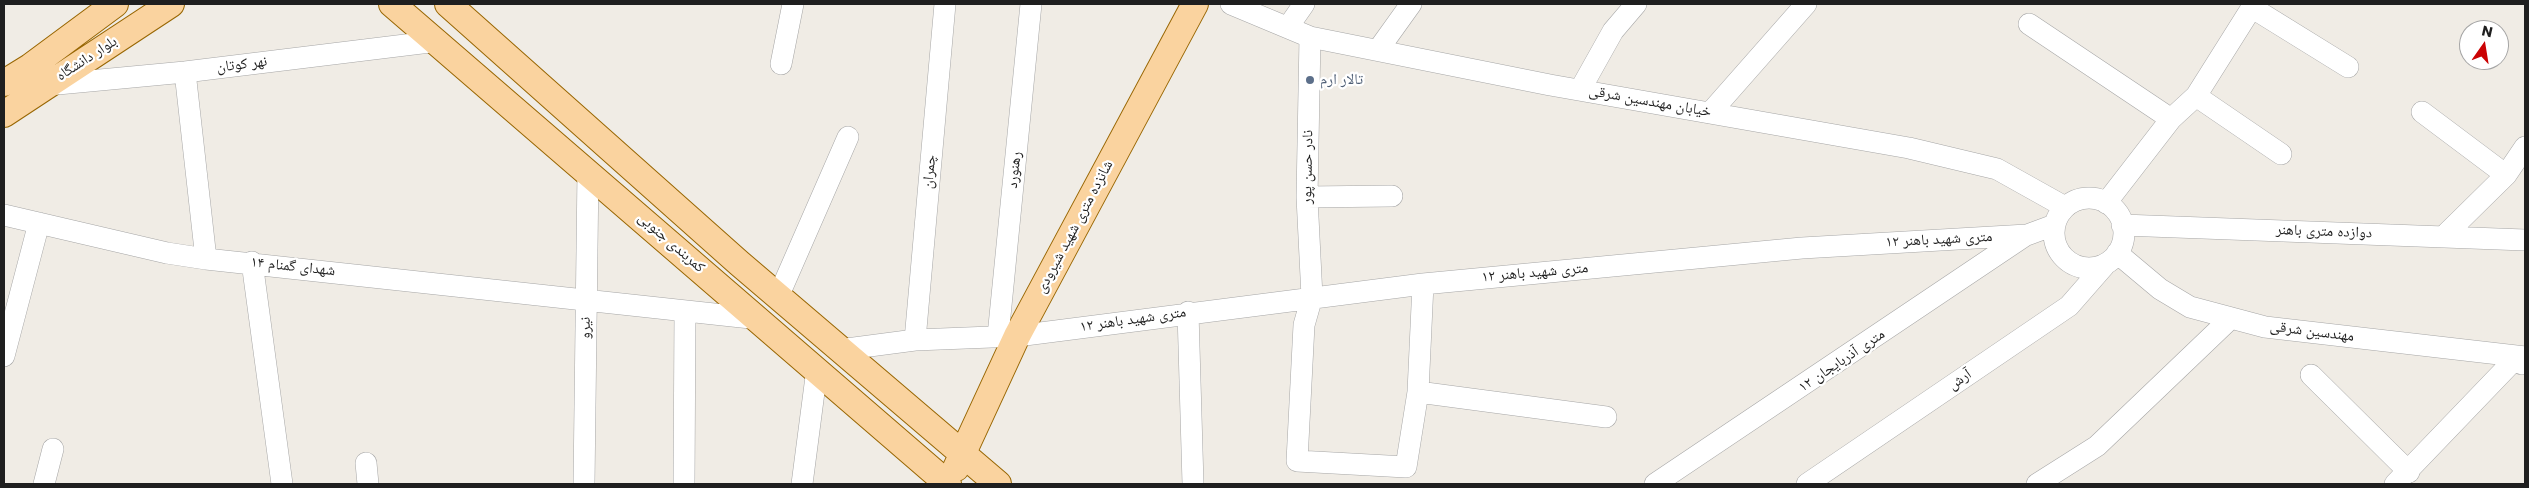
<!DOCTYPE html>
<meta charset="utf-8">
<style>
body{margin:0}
#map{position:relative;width:2529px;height:488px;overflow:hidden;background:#f0ece5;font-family:Poppins,sans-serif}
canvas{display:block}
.frame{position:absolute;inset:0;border:5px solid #1f1f1f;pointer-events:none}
.north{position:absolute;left:2459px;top:20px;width:50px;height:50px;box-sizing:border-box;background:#fff;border:1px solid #a5a5a5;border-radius:50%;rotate:13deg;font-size:14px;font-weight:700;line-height:20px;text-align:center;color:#1f1f1f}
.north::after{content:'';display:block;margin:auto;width:18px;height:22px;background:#cb0304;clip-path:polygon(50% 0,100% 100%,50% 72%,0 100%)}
</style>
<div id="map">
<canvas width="2529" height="488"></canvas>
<div class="frame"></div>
<div class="north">N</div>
</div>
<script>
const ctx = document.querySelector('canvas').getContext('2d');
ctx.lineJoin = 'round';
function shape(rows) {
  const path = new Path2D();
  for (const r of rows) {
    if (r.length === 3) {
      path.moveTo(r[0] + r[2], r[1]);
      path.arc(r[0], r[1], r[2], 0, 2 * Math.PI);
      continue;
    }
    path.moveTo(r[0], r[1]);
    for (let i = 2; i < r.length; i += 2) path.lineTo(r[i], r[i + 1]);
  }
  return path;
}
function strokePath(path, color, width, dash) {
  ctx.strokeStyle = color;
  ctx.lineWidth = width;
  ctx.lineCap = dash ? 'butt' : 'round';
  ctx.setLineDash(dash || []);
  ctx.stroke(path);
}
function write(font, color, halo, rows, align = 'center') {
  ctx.font = font + ' Poppins,"Noto Naskh Arabic",sans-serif';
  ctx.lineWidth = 4.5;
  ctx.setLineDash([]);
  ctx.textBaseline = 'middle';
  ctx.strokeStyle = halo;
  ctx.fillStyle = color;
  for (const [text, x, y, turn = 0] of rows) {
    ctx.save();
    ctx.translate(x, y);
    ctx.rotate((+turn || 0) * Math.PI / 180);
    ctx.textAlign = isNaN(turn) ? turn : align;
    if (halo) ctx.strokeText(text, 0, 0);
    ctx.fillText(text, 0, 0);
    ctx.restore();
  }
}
const minor = shape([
 [1231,4,1310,37,1550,85,1909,148,1997,169,2065,207],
 [2251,7,2348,67],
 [2029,24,2171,119],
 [1288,27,1304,4],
 [1310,37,1307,197,1312,297,1304,325,1297,461,1406,467,1418,392,1423,284],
 [1378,50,1411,4],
 [781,64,793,4],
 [185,72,206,259],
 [47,85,185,72,438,41],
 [1580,90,1613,31,1636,4],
 [2196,96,2281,154],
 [2422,112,2506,175],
 [1710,113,1806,4],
 [1307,197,1392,196],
 [2089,233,35],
 [2106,203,2171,119,2196,96,2254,4],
 [4,215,167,253,206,259,760,319],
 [2122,225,2525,240],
 [2444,236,2506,175,2525,147],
 [2117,253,2160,289,2190,307,2265,327,2525,357],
 [252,262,282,484],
 [778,297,848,137],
 [1188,312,1193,484],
 [998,336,1031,4],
 [915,340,945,4],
 [839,350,915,340,1017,336,1423,284,1802,248,2027,235,2054,225],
 [4,356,39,223],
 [2311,375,2409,472],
 [1418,392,1606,417],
 [366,463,368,484],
 [44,484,53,449],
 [584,484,588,171],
 [684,484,685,311],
 [802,484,817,369],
 [1655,484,2026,235],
 [1807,484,2069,306,2104,266],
 [2037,484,2097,446,2231,318],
 [2395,484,2517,357,2522,364]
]);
const major = shape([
 [392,4,948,484],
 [448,4,739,263,998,484],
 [4,83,30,67,115,4],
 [4,114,171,4],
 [956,468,1017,336,1195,4]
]);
strokePath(minor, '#a6a6a6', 22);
strokePath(major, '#986602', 28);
strokePath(minor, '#fff', 21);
strokePath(major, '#fad39f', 26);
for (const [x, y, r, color] of [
 [1310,80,5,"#5c6f8a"]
]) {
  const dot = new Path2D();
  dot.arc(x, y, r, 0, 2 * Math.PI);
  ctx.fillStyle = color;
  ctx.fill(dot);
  strokePath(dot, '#fff', 2);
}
write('15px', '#1f1f1f', '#fff', [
 ["بلوار دانشگاه",87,59,-33],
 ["نهر کوتان",242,65,-7],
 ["خیابان مهندسین شرقی",1650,102,10],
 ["نادر حسن پور",1308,167,-89],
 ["رهنورد",1015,170,-84],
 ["چمران",930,172,-85],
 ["شانزده متری شهید شیرودی",1075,227,-62],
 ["دوازده متری باهنر",2324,232,2],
 ["۱۲ متری شهید باهنر",1939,240,-3],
 ["کمربندی جنوبی",671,243,41],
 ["۱۴ شهدای گمنام",293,267,6],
 ["۱۲ متری شهید باهنر",1535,273,-5],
 ["۱۲ متری شهید باهنر",1133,320,-8],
 ["نیرو",586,328,-89],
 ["مهندسین شرقی",2312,332,7],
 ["۱۲ متری آذربایجان",1842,361,-34],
 ["آرش",1960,380,-34]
]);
write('15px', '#4e5e75', '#fff', [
 ["تالار ارم",1320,80]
], 'left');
</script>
